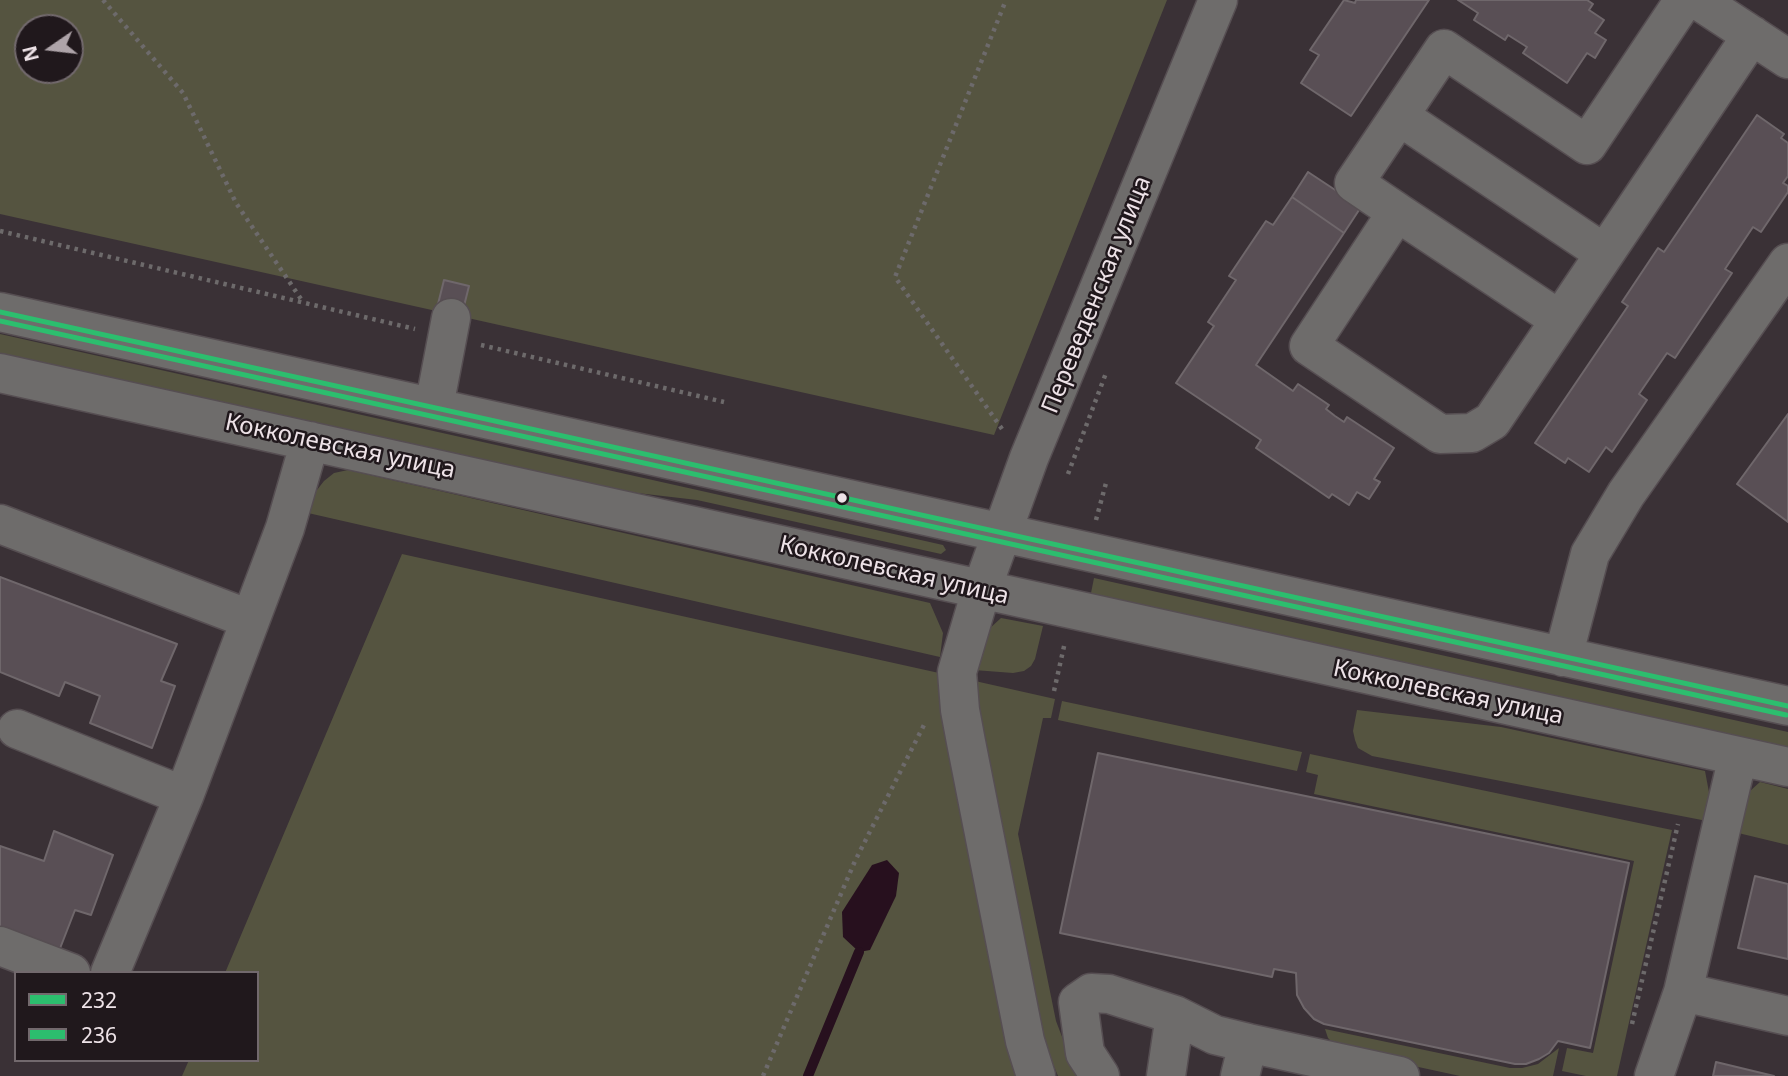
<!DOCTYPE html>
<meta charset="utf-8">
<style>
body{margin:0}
#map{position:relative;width:1788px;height:1076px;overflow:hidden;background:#3a3136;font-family:"Noto Sans",sans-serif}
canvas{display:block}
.legend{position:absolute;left:14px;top:971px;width:245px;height:91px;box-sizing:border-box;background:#20181c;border:2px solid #72696d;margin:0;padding:9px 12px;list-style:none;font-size:21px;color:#ede2e7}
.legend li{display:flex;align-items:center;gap:14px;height:35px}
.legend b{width:35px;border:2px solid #72696d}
.north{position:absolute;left:14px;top:14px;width:70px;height:70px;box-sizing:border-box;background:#20181c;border:2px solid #72696d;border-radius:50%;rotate:256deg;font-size:19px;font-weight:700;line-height:28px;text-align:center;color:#ede2e7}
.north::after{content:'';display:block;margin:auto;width:24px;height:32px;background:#aea4a9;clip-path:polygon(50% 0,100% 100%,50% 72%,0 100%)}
</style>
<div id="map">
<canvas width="1788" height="1076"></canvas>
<ul class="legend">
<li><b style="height:9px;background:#2cbe6e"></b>232</li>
<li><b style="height:9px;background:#2cbe6e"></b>236</li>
</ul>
<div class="north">N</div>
</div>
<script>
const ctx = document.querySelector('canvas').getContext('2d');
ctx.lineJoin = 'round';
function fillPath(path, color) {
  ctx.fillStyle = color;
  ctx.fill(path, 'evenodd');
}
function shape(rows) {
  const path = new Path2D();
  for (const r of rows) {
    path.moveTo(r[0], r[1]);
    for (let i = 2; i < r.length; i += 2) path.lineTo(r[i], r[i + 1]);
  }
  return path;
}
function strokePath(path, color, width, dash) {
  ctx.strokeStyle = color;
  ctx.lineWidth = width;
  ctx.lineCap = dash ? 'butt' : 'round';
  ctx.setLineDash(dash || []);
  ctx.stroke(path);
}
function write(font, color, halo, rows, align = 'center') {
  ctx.font = font + ' "Noto Sans",sans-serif';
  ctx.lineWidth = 5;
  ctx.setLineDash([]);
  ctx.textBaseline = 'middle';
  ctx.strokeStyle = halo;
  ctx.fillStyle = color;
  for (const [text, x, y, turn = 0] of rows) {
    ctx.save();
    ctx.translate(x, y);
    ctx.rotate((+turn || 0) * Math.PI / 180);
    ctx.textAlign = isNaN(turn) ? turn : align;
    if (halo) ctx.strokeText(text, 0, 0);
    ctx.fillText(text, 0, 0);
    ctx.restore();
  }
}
fillPath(shape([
 [0,0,1167,0,994,435,0,214],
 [28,28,70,28,70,70,28,70],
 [0,334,943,545,946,550,941,554,697,500,560,484,0,357],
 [348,470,930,603,943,633,940,657,308,513,313,495,324,481,334,473],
 [402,554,939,673,941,715,1018,1076,182,1076,189,1060,257,1060,257,973,225,973],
 [1094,578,1788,732,1788,756,1089,603],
 [1001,618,1043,626,1035,659,1031,666,1024,671,1013,673,974,670,976,641],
 [975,681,1055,699,1051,718,1043,718,1018,834,1056,1021,1077,1076,1058,1076,1043,1040,982,738],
 [1062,701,1302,752,1297,771,1058,720],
 [1357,710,1501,727,1705,771,1711,803,1707,821,1372,756,1358,748,1355,740,1353,731],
 [1310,754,1672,830,1617,1076,1586,1076,1562,1071,1567,1048,1593,1053,1634,861,1314,794,1318,775,1306,772],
 [1760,782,1788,789,1788,845,1734,832,1740,806,1750,791],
 [1325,1029,1510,1068,1522,1068,1538,1064,1559,1048,1553,1076,1460,1076,1340,1050,1328,1038]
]), '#555440');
fillPath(shape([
 [887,860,899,873,896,896,870,950,859,952,843,937,842,912,872,865]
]), '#27101e');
strokePath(shape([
 [808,1076,859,952]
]), '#27101e', 10);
const building = shape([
 [1344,0,1355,3,1356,0,1429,0,1351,116,1301,83,1319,55,1310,50,1344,0],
 [1458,0,1587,0,1593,4,1589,10,1604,20,1595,33,1606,40,1595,58,1587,53,1567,83,1523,53,1527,47,1508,35,1505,40,1474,20,1478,13,1458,0],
 [1757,115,1784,134,1781,138,1788,143,1788,176,1783,183,1788,186,1788,192,1761,232,1753,227,1725,269,1732,273,1675,358,1667,353,1639,394,1647,400,1612,452,1606,447,1589,472,1568,458,1565,463,1535,443,1628,306,1622,302,1658,248,1664,252,1757,115],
 [1308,172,1361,207,1344,233,1292,197,1308,172],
 [1292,197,1344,233,1256,365,1293,391,1298,384,1329,405,1326,409,1335,416,1344,422,1347,417,1394,448,1374,479,1380,482,1369,499,1357,492,1349,505,1332,494,1329,498,1256,448,1261,440,1176,383,1214,326,1208,322,1236,280,1229,276,1266,221,1273,225,1292,197],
 [444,280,469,286,462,314,437,308,444,280],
 [1788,414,1788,522,1737,484,1788,414],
 [0,577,177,644,161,681,175,686,152,748,90,723,100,696,65,682,59,696,0,672,0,577],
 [1098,753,1629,863,1590,1048,1558,1041,1549,1053,1539,1059,1526,1064,1515,1064,1324,1024,1314,1019,1304,1008,1297,995,1296,973,1274,969,1272,977,1060,933,1098,753],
 [54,831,113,855,91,915,75,910,59,951,0,928,0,846,44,861,54,831],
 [1755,876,1788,884,1788,959,1738,948,1755,876],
 [1716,1062,1774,1076,1713,1076,1716,1062]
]);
fillPath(building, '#594f55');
strokePath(building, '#6f676b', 2);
const minor = shape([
 [1698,0,1788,59],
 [1399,116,1604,253],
 [1397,212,1354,183,1444,49,1587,145,1684,0],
 [0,312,1788,706],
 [1560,320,1397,212,1309,346,1440,434,1472,433,1492,421,1752,35],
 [0,373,1788,767],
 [434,407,451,318],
 [0,524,249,619],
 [1563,657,1590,554,1626,494,1788,263],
 [17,729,184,796],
 [0,946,71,973],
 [110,973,184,796,285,528,310,441],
 [1683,992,1788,1016],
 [1248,1043,1400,1076],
 [1036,1076,1025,1041,966,742,960,710,957,672,981,591,1029,458,1218,0],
 [1100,1076,1085,1053,1078,1002,1091,993,1109,994,1175,1015,1215,1035,1248,1043,1240,1076],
 [1166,1076,1175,1015],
 [1654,1076,1683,992,1738,756]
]);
strokePath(minor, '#564e52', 41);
strokePath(shape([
 [103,0,183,93,236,203,303,302],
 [0,231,415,329],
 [481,345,724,402],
 [1002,429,895,277,1006,0],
 [1068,474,1106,373],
 [1096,520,1106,483],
 [1054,691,1065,642],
 [1632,1024,1678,824],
 [763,1076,855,861,926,721]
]), '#6d6a6b', 4.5, [3.5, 5]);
strokePath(minor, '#6e6c6b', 38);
strokePath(shape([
 [0,312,1788,706]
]), '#2cbe6e', 5);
strokePath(shape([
 [0,321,1786,715]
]), '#2cbe6e', 5);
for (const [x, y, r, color] of [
 [842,498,6,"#ede2e7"]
]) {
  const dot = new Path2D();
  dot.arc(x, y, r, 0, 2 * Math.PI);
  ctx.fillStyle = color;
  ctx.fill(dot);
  strokePath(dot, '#20181c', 2.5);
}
write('24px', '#ede2e7', '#20181c', [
 ["Переведенская улица",1097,295,-68],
 ["Кокколевская улица",340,447,12],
 ["Кокколевская улица",894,571,13],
 ["Кокколевская улица",1448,693,12]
]);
</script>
